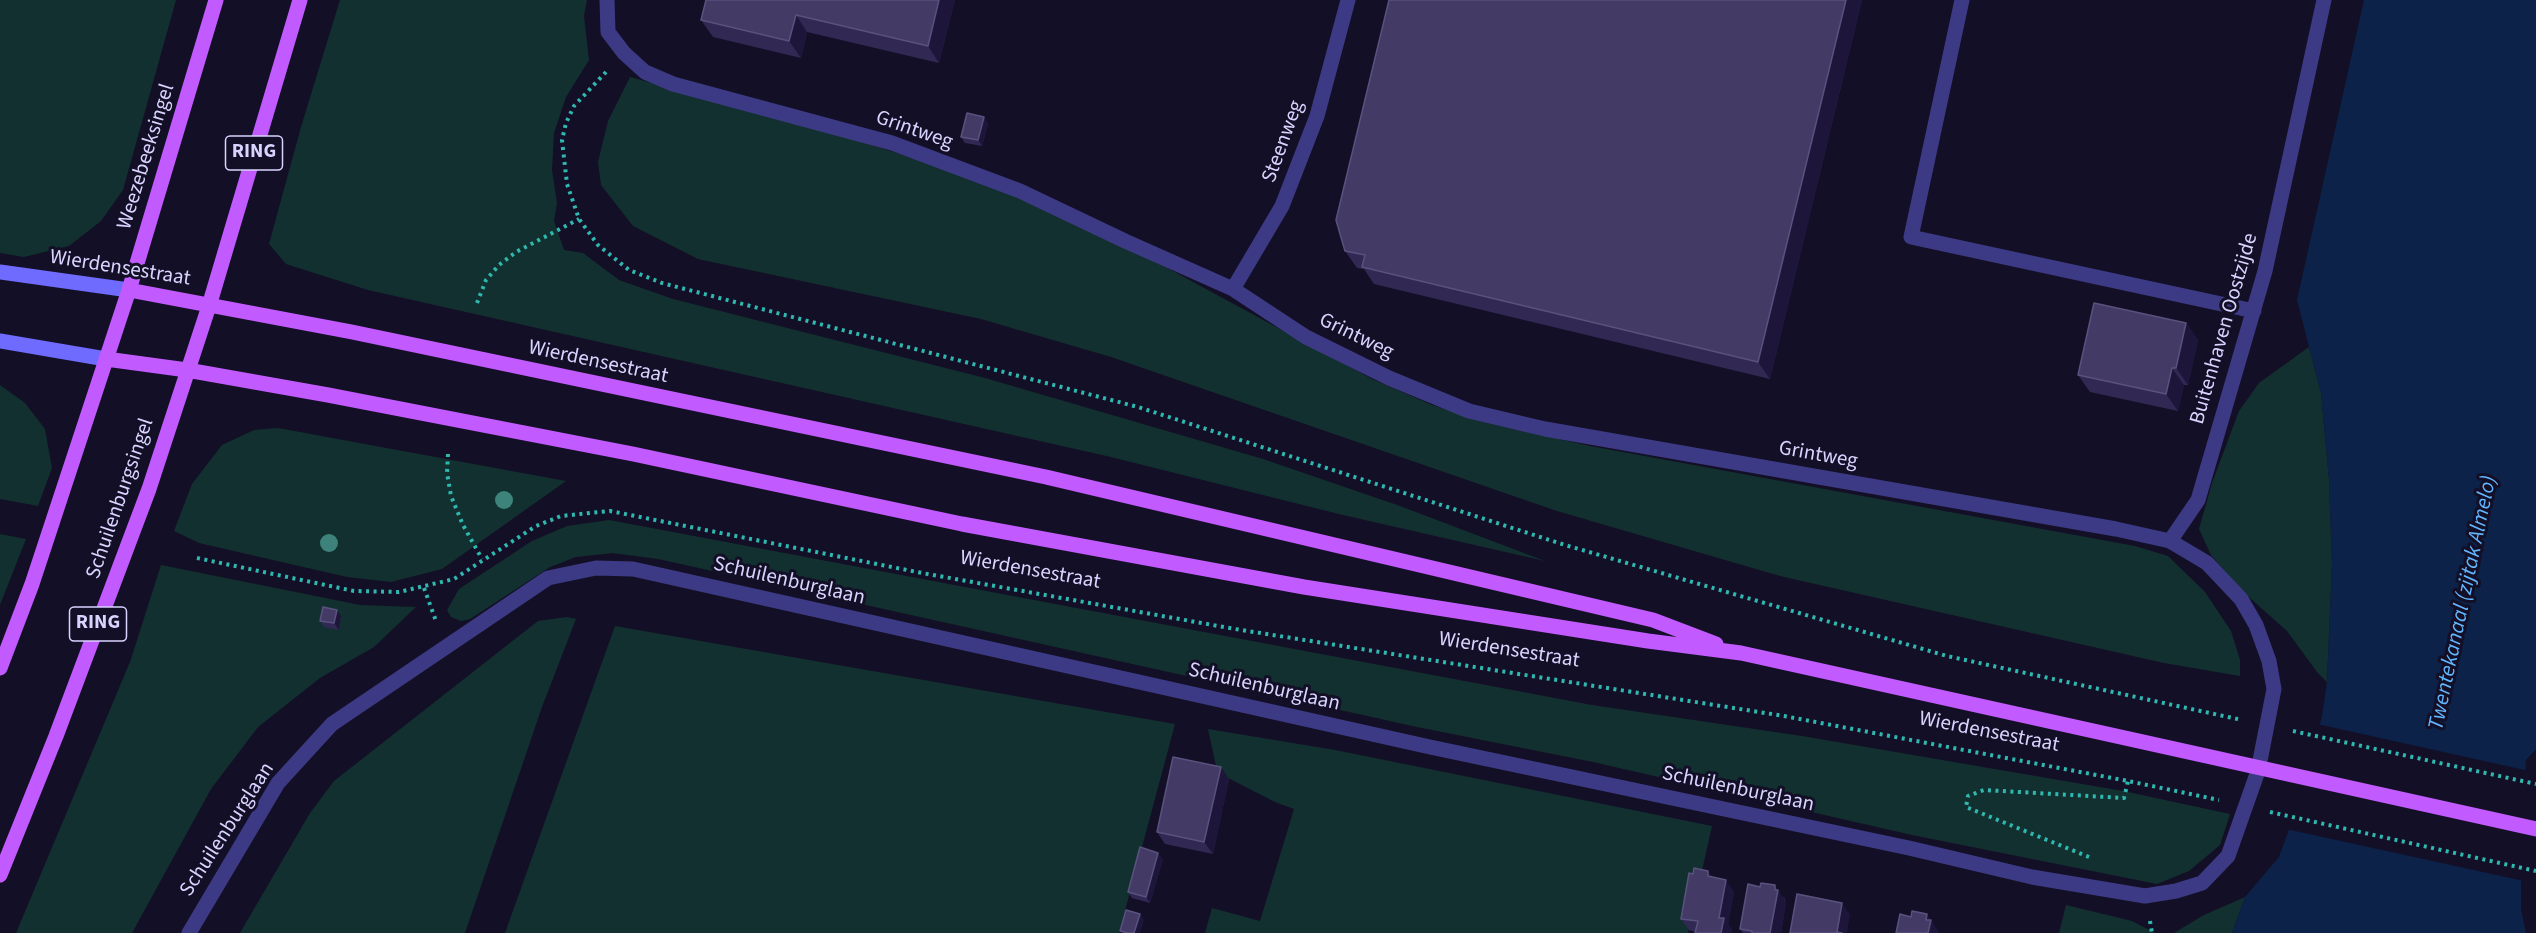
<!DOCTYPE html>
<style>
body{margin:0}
canvas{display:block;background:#130f26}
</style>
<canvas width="2536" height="933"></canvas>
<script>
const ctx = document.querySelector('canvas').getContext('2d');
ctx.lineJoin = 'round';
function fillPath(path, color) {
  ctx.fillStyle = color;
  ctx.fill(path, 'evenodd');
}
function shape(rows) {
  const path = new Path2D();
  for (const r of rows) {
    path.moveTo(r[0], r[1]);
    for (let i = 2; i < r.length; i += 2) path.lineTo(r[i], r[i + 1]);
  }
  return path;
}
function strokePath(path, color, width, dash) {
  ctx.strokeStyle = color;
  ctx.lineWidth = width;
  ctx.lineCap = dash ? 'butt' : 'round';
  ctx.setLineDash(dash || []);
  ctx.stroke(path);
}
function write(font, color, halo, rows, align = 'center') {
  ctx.font = font + ' "Source Sans 3",sans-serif';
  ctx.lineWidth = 6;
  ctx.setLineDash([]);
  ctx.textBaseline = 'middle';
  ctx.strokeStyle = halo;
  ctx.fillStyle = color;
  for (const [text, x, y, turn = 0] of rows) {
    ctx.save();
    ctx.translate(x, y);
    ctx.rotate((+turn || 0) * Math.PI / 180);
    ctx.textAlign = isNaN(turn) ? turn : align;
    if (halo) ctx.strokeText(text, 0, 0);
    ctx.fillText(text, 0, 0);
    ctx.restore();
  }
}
fillPath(shape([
 [0,0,176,0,123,190,101,221,69,246,24,257,0,253],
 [340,0,587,0,584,16,589,60,566,97,554,133,552,170,557,203,554,221,564,250,583,253,619,280,673,299,985,378,1263,459,1400,506,1545,561,1343,515,1111,457,368,290,286,264,269,244,301,127],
 [630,77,806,125,910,157,1077,219,1372,379,1432,405,1492,424,1590,446,2135,546,2168,556,2205,592,2231,631,2240,660,2240,676,2164,663,1780,576,1557,511,1111,357,981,319,698,259,633,226,601,185,598,162,608,121],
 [2309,347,2321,393,2329,479,2332,564,2327,682,2317,672,2287,631,2242,591,2211,555,2199,529,2212,483,2239,411,2259,383],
 [0,385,25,403,45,429,52,468,38,506,0,499],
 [278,428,392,449,566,481,442,569,391,582,347,577,199,543,174,531,192,484,222,445,254,430],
 [609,520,1592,705,1802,736,2123,791,2230,814,2220,845,2189,871,2157,884,1912,835,1593,762,1417,727,658,559,613,553,576,557,550,567,470,619,461,621,451,617,447,610,459,589,532,541,567,526],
 [0,534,26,539,0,605],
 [161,565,360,605,416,607,374,647,320,678,258,727,211,789,132,933,16,933,130,662],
 [567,617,576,619,542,707,465,933,240,933,310,813,334,781,538,621],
 [615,626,1175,724,1119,933,505,933],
 [1208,729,1335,750,1712,826,1688,933,1205,933,1212,908,1260,921,1294,809,1275,802,1228,778,1216,766],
 [2245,897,2232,933,2174,933,2204,915],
 [2066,905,2132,921,2155,933,2059,933]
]), '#12302f');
fillPath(shape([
 [2364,0,2536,0,2536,749,2526,760,2523,797,2515,830,2521,848,2521,909,2526,933,2232,933,2245,897,2279,857,2298,805,2322,716,2327,682,2332,564,2329,479,2321,393,2297,300]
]), '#0c2248');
fillPath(shape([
 [2317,724,2529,771,2526,798,2518,830,2524,848,2524,881,2286,829,2295,804]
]), '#130f26');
strokePath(shape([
 [606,72,574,106,566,123,562,140,567,184,579,219,598,245,629,270,662,283,1138,407,1565,545,1947,656,2242,720],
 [477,303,486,280,499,265,516,252,579,219],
 [448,454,447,473,451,496,463,525,482,559],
 [197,558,354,591,399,592,454,579,536,526,561,516,610,511,922,573,1235,629,1784,716,2128,781,2219,800],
 [424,588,436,621],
 [2293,731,2536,784],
 [2270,812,2536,871],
 [2089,857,1966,807,1968,796,1984,790,2124,798,2128,781],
 [2150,921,2152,933]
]), '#2fb8b0', 4, [3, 4.5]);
strokePath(shape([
 [1962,0,1911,237,2254,311],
 [2170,541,2198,500,2265,271,2324,0]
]), '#3d3a85', 15);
strokePath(shape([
 [1233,289,1282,206,1317,116,1348,0],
 [189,933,278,783,332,724,548,578,596,568,633,569,1430,747,1909,848,2032,877,2145,896,2176,891,2202,883,2228,856,2258,771,2274,689,2269,661,2256,625,2241,599,2207,563,2170,541,2116,529,1545,429,1469,411,1389,378,1306,337,1233,289,1125,241,1020,191,892,143,673,84,645,72,624,53,608,32,607,0]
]), '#3d3a85', 15);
strokePath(shape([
 [0,272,129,290],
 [0,341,106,359]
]), '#6f6bff', 15);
strokePath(shape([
 [129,290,352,332,1046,477,1653,620,1716,644],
 [106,359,187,370,328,395,633,454,962,524,1304,587,1648,641,1741,653,2536,829],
 [0,668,32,584,129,290,216,0],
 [0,875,56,736,149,489,209,306,300,0]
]), '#c25bff', 15);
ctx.fillStyle = '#3d827b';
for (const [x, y] of [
 [504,500],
 [329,543]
]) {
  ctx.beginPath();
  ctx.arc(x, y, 9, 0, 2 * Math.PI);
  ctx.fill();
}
fillPath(shape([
 [706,0,955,0,939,63,807,32,801,58,713,37,701,20],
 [1862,0,1770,379,1374,284,1364,269,1357,268,1345,251],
 [984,117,988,124,982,146,965,143,961,137],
 [2186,323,2198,340,2188,385,2184,385,2178,411,2090,392,2078,375],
 [341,616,339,630,324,627,320,621],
 [1229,779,1213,854,1165,844,1157,832],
 [1163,859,1150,903,1132,898,1128,892],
 [1693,874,1713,878,1734,892,1728,924,1732,930,1732,933,1695,933,1696,932,1689,930,1681,919],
 [1784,897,1786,902,1781,933,1743,933,1740,929]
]), '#312854');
fillPath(shape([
 [939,0,955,0,939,63,928,46],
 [1846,0,1862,0,1770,379,1758,362],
 [796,15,807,32,801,58,789,41],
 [984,117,988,124,982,146,978,140],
 [2186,323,2198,340,2188,385,2176,368],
 [2172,368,2184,385,2178,411,2166,394],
 [337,610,341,616,339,630,334,623],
 [1221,767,1229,779,1213,854,1204,842],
 [1158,853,1163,859,1150,903,1146,897],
 [1708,871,1717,883,1708,876],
 [1726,880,1734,892,1728,924,1732,930,1732,933,1721,933,1719,918],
 [1775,885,1786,902,1781,933,1770,933],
 [1842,903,1850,915,1847,933,1838,933,1837,932],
 [1140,914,1144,920,1140,933,1134,933],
 [1927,914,1935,926,1939,933,1928,933,1926,920]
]), '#1d163a');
const building = shape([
 [706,0,939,0,928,46,796,15,789,41,701,20,706,0],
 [1389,0,1846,0,1758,362,1362,267,1365,255,1345,251,1336,220,1389,0],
 [967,113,984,117,978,140,961,137,967,113],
 [2094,303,2186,323,2176,368,2172,368,2166,394,2078,375,2094,303],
 [323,607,337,610,334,623,320,621,323,607],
 [1173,757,1221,767,1204,842,1157,832,1173,757],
 [1140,847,1158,853,1146,897,1128,892,1140,847],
 [1694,868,1708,871,1708,876,1726,880,1719,918,1724,918,1721,933,1695,933,1698,921,1681,919,1689,873,1693,874,1694,868],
 [1761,883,1775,885,1775,890,1778,890,1770,933,1752,933,1752,931,1740,929,1748,884,1760,887,1761,883],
 [1797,894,1842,903,1837,932,1842,933,1790,933,1797,894],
 [1126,910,1140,914,1134,933,1128,933,1120,931,1126,910],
 [1912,911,1927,914,1926,920,1931,920,1928,933,1896,933,1900,914,1911,917,1912,911]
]);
fillPath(building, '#433a66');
strokePath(building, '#5a527e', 1.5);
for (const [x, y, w] of [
 [254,153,57],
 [98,624,57]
]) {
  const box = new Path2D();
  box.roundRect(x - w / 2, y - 17, w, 34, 4.5);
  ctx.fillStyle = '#130f26';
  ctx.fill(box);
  strokePath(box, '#d9d4ff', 1.5);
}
write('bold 20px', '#d9d4ff', null, [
 ["RING",254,153],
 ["RING",98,624]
]);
write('21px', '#d9d4ff', '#130f26', [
 ["Grintweg",914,131,19],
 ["Steenweg",1284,142,-70],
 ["Weezebeeksingel",147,157,-73],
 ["Wierdensestraat",120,269,9],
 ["Buitenhaven Oostzijde",2225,329,-74],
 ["Grintweg",1356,337,26],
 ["Wierdensestraat",598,363,12],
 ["Grintweg",1818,456,10],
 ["Schuilenburgsingel",121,499,-71],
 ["Wierdensestraat",1030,571,10],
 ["Schuilenburglaan",789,582,13],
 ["Wierdensestraat",1509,651,9],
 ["Schuilenburglaan",1264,688,13],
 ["Wierdensestraat",1989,733,11],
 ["Schuilenburglaan",1738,790,12],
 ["Schuilenburglaan",228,830,-57]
]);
write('italic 22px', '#62b6ff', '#130f26', [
 ["Twentekanaal (zijtak Almelo)",2464,603,-78]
]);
</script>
